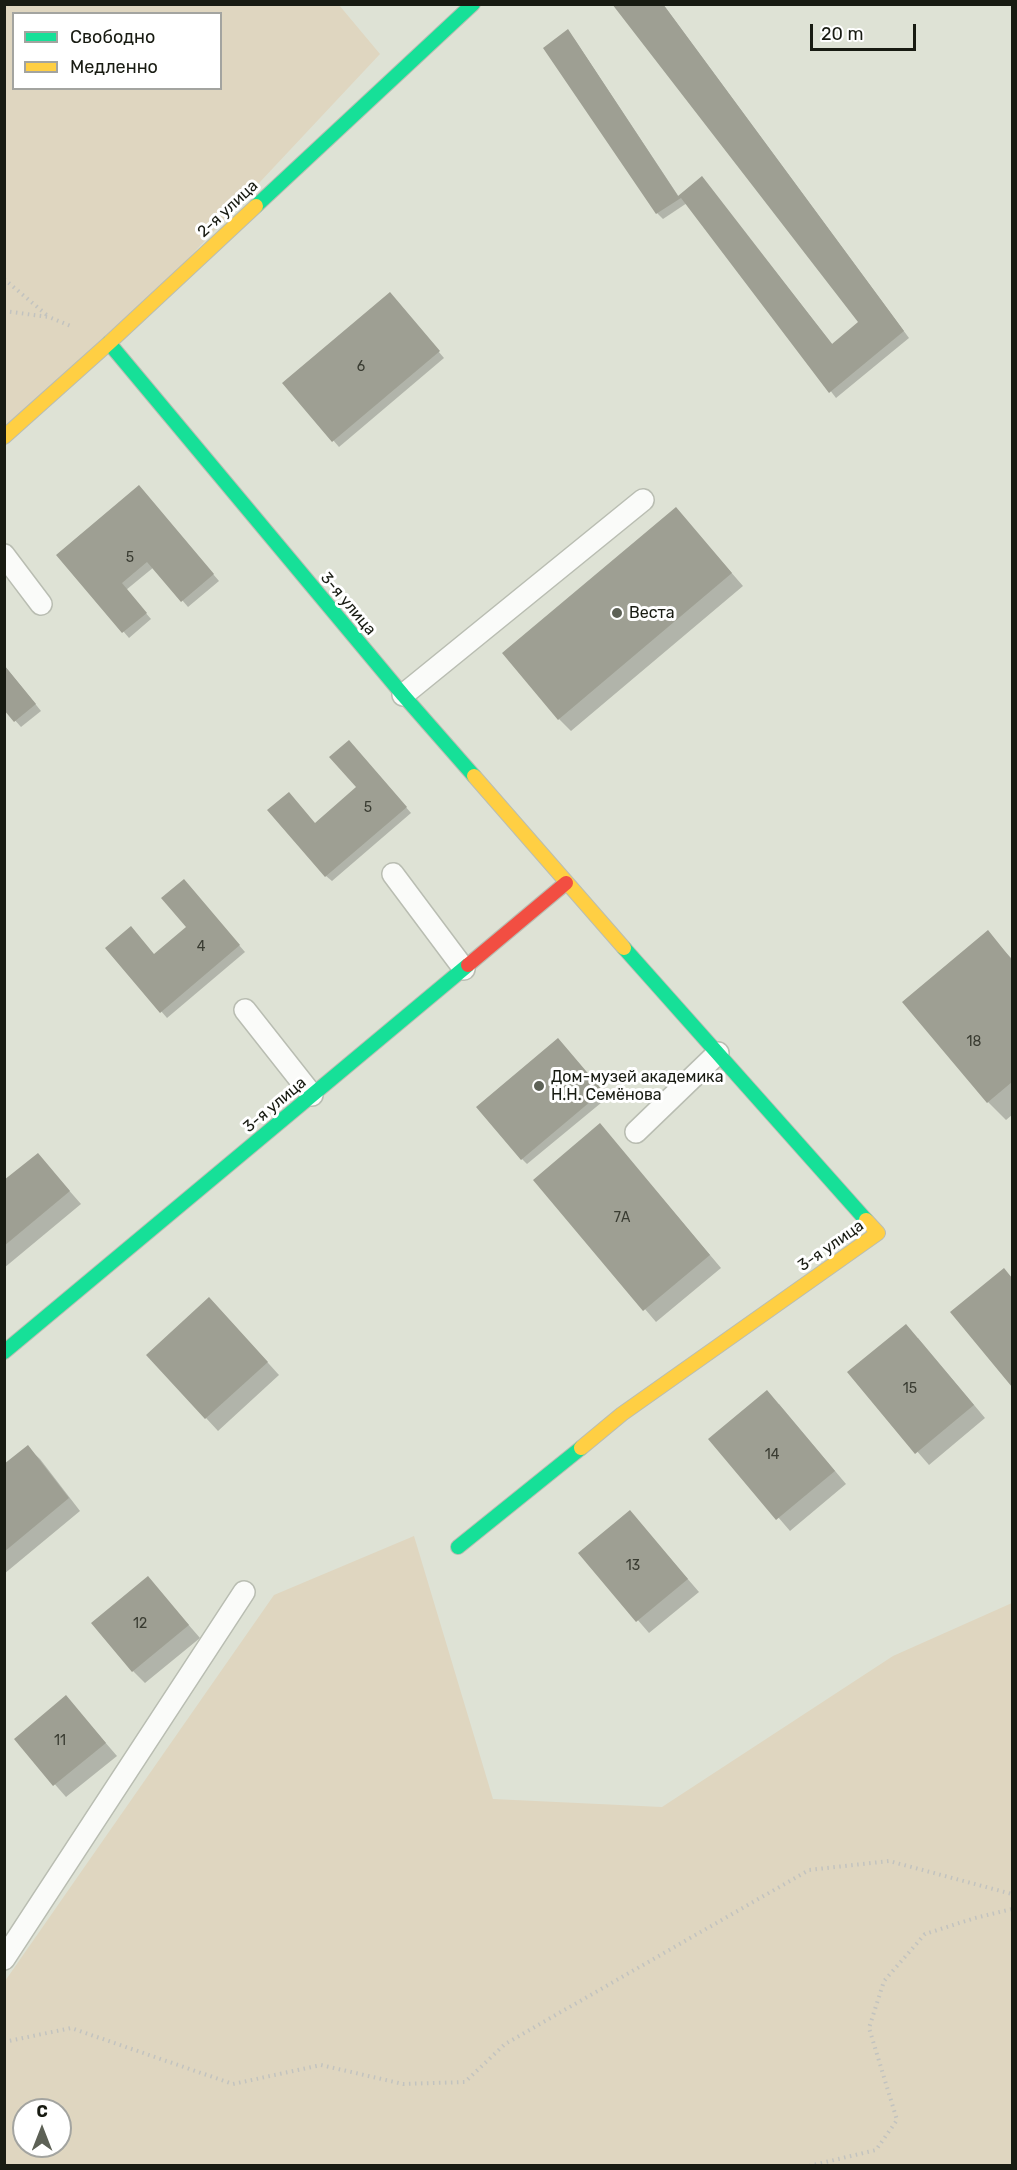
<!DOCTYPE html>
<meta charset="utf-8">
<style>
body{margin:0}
#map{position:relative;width:1017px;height:2170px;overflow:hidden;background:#dee2d5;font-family:Rubik,sans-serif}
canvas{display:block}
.frame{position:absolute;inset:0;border:6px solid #181b12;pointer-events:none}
.legend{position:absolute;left:12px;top:12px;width:210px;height:78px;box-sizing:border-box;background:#fff;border:2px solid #a3a4a0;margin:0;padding:8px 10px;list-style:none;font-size:18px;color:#181b12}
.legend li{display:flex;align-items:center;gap:12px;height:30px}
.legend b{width:30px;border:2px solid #a3a4a0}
.north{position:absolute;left:12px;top:2098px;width:60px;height:60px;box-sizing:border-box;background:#fff;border:2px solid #a3a4a0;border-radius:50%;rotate:0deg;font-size:16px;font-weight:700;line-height:24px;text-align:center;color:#181b12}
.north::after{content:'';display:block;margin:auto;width:21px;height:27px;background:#5d6156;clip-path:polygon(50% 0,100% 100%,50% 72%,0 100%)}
.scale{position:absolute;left:810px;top:24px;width:106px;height:27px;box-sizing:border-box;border:3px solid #181b12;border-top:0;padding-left:8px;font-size:18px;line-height:21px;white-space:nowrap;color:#181b12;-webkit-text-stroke:4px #fff;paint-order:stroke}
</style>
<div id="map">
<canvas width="1017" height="2170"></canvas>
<div class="frame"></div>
<ul class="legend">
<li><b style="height:8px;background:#16e098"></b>Свободно</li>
<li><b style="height:8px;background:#ffcf43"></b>Медленно</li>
</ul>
<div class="north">С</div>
<div class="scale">20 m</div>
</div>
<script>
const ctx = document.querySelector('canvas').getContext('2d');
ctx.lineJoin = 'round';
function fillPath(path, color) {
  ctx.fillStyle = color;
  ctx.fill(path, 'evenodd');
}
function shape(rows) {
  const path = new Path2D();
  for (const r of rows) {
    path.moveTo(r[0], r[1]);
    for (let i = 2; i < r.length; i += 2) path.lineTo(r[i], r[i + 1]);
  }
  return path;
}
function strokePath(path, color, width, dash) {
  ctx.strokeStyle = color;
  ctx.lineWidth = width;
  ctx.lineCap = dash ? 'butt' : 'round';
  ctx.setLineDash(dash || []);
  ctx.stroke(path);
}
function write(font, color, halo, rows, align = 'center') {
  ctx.font = font + ' Rubik,sans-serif';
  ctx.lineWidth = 6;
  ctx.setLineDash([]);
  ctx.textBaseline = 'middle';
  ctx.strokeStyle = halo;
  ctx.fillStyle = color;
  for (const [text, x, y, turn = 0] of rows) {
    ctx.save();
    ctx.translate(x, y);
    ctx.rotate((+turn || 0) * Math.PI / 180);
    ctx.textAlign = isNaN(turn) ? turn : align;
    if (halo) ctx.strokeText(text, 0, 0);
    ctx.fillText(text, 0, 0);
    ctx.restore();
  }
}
fillPath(shape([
 [5,5,339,5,380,54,109,343,5,436],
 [14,14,220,14,220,88,14,88],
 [414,1536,493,1799,662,1807,893,1656,1012,1603,1012,2165,5,2165,5,1981,274,1595],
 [24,2110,60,2110,60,2146,24,2146]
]), '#dfd6c0');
fillPath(shape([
 [663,4,909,338,836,398,687,203,663,219,657,213,573,37,679,197,702,178,833,345,860,322],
 [395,300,444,358,339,447,284,383],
 [144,493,219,581,188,607,154,567,126,590,151,619,129,638,58,555],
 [676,509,743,586,571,731,559,719],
 [4,665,41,711,21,727,4,708],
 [355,748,411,813,332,881,326,876,316,824,358,788],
 [189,887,245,952,167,1018,107,948,155,956,189,927],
 [987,932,1012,959,1012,1115,1006,1120,988,1102],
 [564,1046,607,1098,527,1164,522,1159],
 [600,1125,721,1268,656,1322,535,1180],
 [38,1155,81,1204,4,1268,4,1182],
 [1004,1270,1012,1278,1012,1384,952,1313],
 [221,1311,279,1375,218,1431,148,1355],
 [918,1338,985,1418,929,1465,849,1373],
 [779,1404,846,1484,790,1531,711,1439],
 [27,1447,40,1459,80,1511,4,1574,4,1466],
 [630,1512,699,1592,649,1633,580,1553],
 [148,1578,200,1638,145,1683,133,1671],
 [66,1697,117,1756,66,1797,16,1740]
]), '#0003');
fillPath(shape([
 [612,4,663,4,904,331,829,393,681,198,656,214,543,48,568,29,678,196,702,176,832,344,858,322],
 [390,292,440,351,332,442,282,383],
 [139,485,214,574,181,602,147,562,122,583,147,613,122,633,56,555],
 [676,507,732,573,558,720,502,653],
 [4,665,36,704,14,722,4,710],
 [349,740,407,807,325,877,267,810,289,792,315,823,356,787,329,757],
 [184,879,240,945,160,1013,105,948,131,926,154,954,186,927,161,898],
 [988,930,1012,960,1012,1082,987,1103,902,1002],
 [558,1038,603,1091,521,1160,476,1107],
 [600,1123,710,1255,643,1311,533,1180],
 [38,1153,70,1191,4,1246,4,1180],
 [1004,1268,1012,1278,1012,1387,950,1312],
 [209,1297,268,1362,205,1419,146,1355],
 [906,1324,974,1405,915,1454,847,1372],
 [767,1390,835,1471,776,1520,708,1439],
 [28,1445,69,1498,4,1552,4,1464],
 [630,1510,688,1579,636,1622,578,1553],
 [148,1576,189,1625,132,1672,91,1623],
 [66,1695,106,1743,53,1786,14,1739]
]), '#9e9f93');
const lane = shape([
 [4,555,41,604],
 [403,695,643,500],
 [393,874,464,969],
 [245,1010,312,1095],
 [636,1132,718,1053],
 [4,1959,244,1592]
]);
const fast = shape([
 [256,206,473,4],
 [109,343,403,695,474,776],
 [624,948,866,1220],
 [4,1352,468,965],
 [458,1547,581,1448]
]);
const slow = shape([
 [4,437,109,343,256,206],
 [474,776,624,948],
 [581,1448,622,1414,878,1233,866,1220]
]);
const jam = shape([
 [468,965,566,883]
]);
strokePath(lane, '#b9bdb2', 24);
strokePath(fast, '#b9bdb2', 16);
strokePath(slow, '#b9bdb2', 16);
strokePath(jam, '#b9bdb2', 16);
strokePath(shape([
 [4,279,48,316],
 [4,311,49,317,73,327],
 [4,2042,71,2028,233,2084,321,2065,403,2084,465,2082,505,2044,809,1870,889,1861,1012,1894],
 [809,2166,876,2150,897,2120,869,2028,884,1981,925,1934,975,1918,1012,1909]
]), '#c2c3bf', 4, [1.5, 4.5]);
strokePath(lane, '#fafbf9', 21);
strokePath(fast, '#16e098', 14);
strokePath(slow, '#ffcf43', 14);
strokePath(jam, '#f24e42', 14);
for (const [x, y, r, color] of [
 [617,613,6,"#5d6156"],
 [539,1086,6,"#5d6156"]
]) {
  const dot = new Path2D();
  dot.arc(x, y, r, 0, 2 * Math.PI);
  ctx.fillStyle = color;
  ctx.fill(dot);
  strokePath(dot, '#fff', 2);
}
write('14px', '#3a3c32', null, [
 ["6",361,367],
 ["5",130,558],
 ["5",368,808],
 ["4",201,947],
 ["18",974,1042],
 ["7А",622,1218],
 ["15",910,1389],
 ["14",772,1455],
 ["13",633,1566],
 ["12",140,1624],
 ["11",60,1741]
]);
write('16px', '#181b12', '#fff', [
 ["2-я улица",228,209,-43],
 ["3-я улица",348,604,50],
 ["3-я улица",275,1105,-40],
 ["3-я улица",831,1246,-35]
]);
write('16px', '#181b12', '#fff', [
 ["Веста",629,613],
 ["Дом-музей академика",551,1077],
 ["Н.Н. Семёнова",551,1095]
], 'left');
</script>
